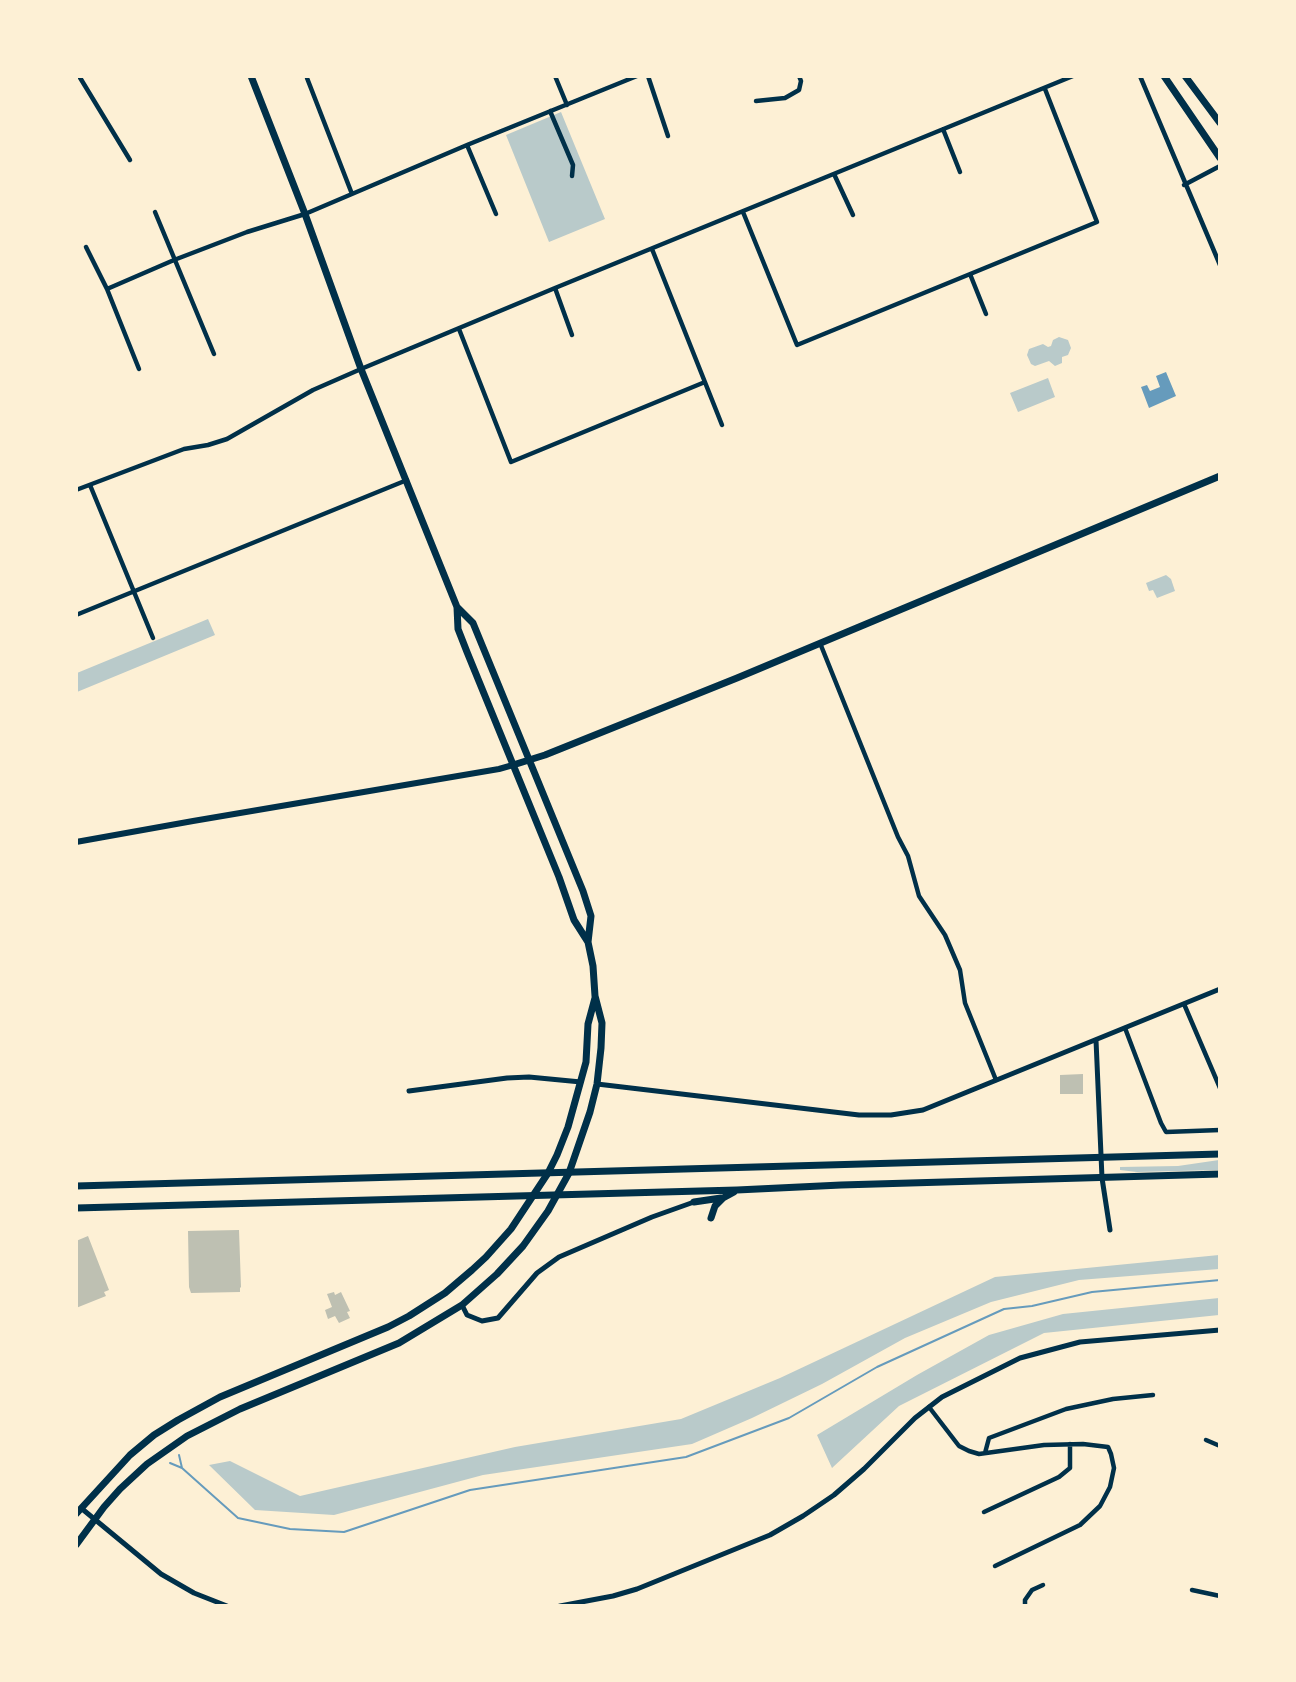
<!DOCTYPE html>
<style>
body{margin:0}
#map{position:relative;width:1296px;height:1682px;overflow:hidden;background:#fdf0d5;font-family:Poppins,sans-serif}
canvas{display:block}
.frame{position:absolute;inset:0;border:78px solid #fdf0d5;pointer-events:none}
</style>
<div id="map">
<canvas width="1296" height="1682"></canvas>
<div class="frame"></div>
</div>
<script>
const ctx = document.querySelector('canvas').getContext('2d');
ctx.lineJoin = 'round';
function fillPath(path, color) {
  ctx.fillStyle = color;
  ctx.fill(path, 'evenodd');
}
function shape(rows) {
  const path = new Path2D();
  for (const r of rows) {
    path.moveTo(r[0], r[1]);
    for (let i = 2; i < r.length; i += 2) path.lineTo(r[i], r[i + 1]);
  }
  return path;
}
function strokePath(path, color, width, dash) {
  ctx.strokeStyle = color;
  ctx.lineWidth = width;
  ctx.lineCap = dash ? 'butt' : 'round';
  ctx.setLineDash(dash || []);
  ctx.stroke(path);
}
fillPath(shape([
 [561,112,605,219,549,242,506,135],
 [1059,337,1068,340,1071,348,1068,355,1062,357,1062,363,1055,366,1049,361,1035,366,1031,364,1027,355,1029,349,1043,344,1048,347,1051,346,1053,340],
 [1048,378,1055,397,1018,412,1010,393],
 [1166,575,1171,579,1175,591,1157,598,1153,590,1149,591,1146,583],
 [208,619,215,635,77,692,77,673],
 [1219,1160,1219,1170,1137,1172,1120,1170,1120,1167,1178,1166],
 [1219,1255,1219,1269,1079,1280,991,1302,905,1338,822,1384,752,1418,692,1444,483,1475,334,1515,255,1510,209,1465,230,1461,300,1496,515,1447,681,1419,780,1378,995,1277],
 [1219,1298,1219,1315,1044,1333,899,1406,832,1468,817,1435,917,1375,989,1335,1063,1314]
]), '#b9caca');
fillPath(shape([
 [1166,372,1176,396,1149,408,1141,387,1147,385,1150,391,1160,387,1156,376]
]), '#669bbc');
strokePath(shape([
 [179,1455,182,1468],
 [170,1463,182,1468,238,1518,290,1529,344,1532,470,1490,686,1457,789,1418,877,1367,1004,1309,1032,1306,1092,1292,1220,1280]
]), '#669bbc', 2);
fillPath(shape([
 [1083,1074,1083,1094,1060,1094,1060,1075],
 [239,1230,241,1287,240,1288,240,1292,191,1293,189,1287,188,1231],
 [88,1236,109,1290,104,1292,106,1296,76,1308,76,1241],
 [334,1292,335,1295,341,1292,350,1311,347,1312,350,1318,339,1323,335,1316,328,1319,325,1310,332,1307,327,1294]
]), '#bec0b2');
strokePath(shape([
 [79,76,130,160],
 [555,76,567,105],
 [648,76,668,136],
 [1140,76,1220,265],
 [307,78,352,194],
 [756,101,785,98,799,90,801,81,799,76],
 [550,111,573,165,572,176],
 [943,129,960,172],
 [467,145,496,214],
 [834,174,853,215],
 [1184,185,1220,166],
 [155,212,214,354],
 [743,212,797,345,1097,222,1045,89],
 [86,247,107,289,139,369],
 [652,249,722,425],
 [970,274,986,314],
 [555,288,572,335],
 [107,289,174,260,247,232,305,214,467,145,637,76],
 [459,329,511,462,705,382],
 [90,485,153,638],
 [76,490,184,449,208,445,227,439,313,390,361,369,555,288,1073,76],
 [76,615,407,480],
 [820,643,898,837,908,856,919,896,945,935,960,970,965,1003,996,1080],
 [1184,1004,1220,1088],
 [1125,1028,1161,1123,1166,1132,1220,1130],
 [929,1407,959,1446,969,1451,979,1454,1044,1445,1083,1444,1108,1447,1111,1454,1114,1468,1110,1487,1100,1506,1080,1525,995,1566],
 [1206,1440,1220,1446],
 [985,1453,989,1438,1066,1409,1113,1399,1153,1395],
 [984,1512,1059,1477,1070,1468,1070,1444],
 [1192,1590,1220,1596],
 [1025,1606,1025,1600,1032,1590,1043,1585]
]), '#003049', 4.5);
strokePath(shape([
 [1096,1040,1102,1178,1110,1230],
 [597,1084,859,1115,891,1115,923,1110,1220,989],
 [409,1091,507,1078,529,1077,581,1082],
 [462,1305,467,1315,482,1321,498,1318,537,1273,559,1257,652,1217,694,1202],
 [81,1508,161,1574,194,1593,227,1606],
 [560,1606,613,1596,637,1589,770,1535,803,1516,834,1495,864,1469,915,1418,942,1397,1020,1358,1080,1342,1220,1330]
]), '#003049', 5);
strokePath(shape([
 [76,842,193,821,499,769,513,765]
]), '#003049', 6);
strokePath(shape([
 [251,76,305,214,361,369,457,607,458,629,467,652,559,877,574,920,588,942],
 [1164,76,1220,158],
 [1185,76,1220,123],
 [513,765,545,755,737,678,1220,476],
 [76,1514,130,1455,154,1435,178,1420,220,1397,388,1327,409,1316,445,1293,472,1270,486,1257,511,1229,548,1173,557,1155,568,1127,586,1062,588,1024,595,998],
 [76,1545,104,1507,120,1489,147,1464,187,1436,240,1409,399,1343,462,1305,497,1274,523,1246,548,1211,569,1173,590,1112,597,1084,601,1048,602,1023,595,996,593,966,588,942,591,916,583,891,473,623,457,607]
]), '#003049', 7);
strokePath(shape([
 [76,1186,1220,1154],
 [694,1202,721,1198],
 [76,1208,737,1190,841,1185,1220,1174],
 [711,1218,715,1206,723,1198,734,1192]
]), '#003049', 7);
</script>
